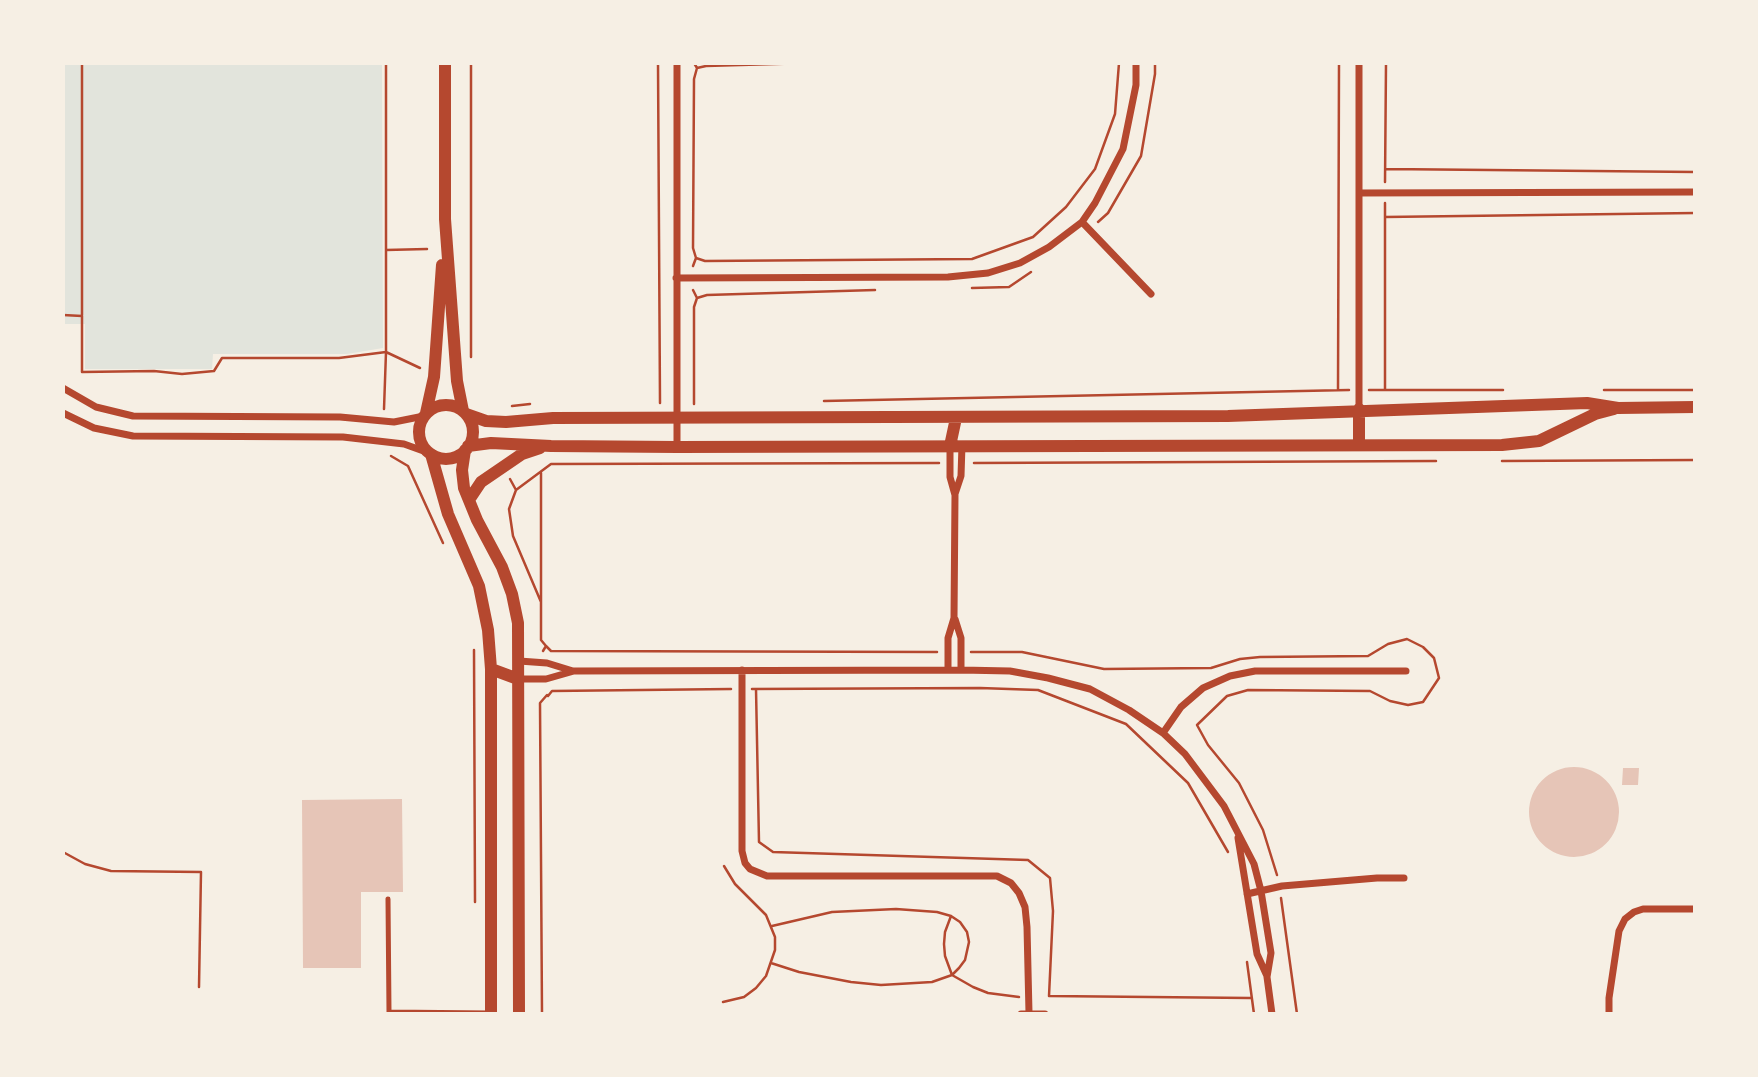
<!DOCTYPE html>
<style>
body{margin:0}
#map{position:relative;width:1758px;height:1077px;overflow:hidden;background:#f6efe4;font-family:Jost,sans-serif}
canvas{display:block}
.frame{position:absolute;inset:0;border:65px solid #f6efe4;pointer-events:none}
</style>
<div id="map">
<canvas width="1758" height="1077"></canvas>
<div class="frame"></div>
</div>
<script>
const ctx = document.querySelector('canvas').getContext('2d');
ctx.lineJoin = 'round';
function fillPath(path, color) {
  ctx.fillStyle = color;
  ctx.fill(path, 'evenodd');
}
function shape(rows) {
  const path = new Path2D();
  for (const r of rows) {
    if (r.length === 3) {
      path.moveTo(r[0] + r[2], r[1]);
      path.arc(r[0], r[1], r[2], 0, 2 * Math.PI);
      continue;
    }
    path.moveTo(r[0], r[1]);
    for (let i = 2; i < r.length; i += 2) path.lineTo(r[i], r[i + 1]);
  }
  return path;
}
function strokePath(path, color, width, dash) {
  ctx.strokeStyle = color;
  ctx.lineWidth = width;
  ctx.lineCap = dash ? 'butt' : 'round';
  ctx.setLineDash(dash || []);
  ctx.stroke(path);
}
fillPath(shape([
 [63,63,382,63,383,348,347,354,213,354,212,369,85,369,85,324,63,324]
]), '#e2e4dc');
fillPath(shape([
 [1574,812,45],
 [1623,768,1639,768,1638,785,1622,785],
 [402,799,403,892,361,892,361,968,303,968,302,800]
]), '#e6c5b7');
strokePath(shape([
 [82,63,82,315],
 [471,63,471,357],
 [658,63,660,403],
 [697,68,706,66,810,63],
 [1386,169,1695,172],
 [1385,182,1386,63],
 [1385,217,1695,213],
 [1098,222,1108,213,1141,156,1155,74,1155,63],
 [386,250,427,249],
 [696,258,705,261,972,259,1033,237,1066,207,1095,169,1115,114,1119,63],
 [693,266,696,258,693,248,694,79,697,68,694,63],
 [972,288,1009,287,1031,272],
 [693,290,697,298,694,307,694,404],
 [697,298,707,295,875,290],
 [63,315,82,316,82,372,154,371,182,374,214,371,222,358,339,358,386,352,386,63],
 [1338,390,1339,63],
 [1369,390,1503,390],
 [1385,390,1385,203],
 [1604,390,1695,390],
 [824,401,1349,390],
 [512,406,530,404],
 [384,409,386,352,420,368],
 [391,456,408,466,443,543],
 [1502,461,1695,460],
 [974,463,1436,461],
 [541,473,541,602,513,536,509,509,516,490,551,464,939,463],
 [510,479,516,490],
 [541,602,541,640,546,646,543,651],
 [546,646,551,651,937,652],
 [474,650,475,902],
 [971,652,1022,652,1104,669,1211,668,1240,659,1260,657,1368,656,1388,644,1407,639,1423,647,1434,658,1439,678,1423,702,1408,705,1390,701,1370,691,1248,690,1227,696,1197,725,1208,745,1239,783,1263,830,1277,875],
 [752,689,980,688,1038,690,1126,724,1188,783,1228,852],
 [756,689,759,842,773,852,1028,860,1050,878,1053,911,1049,996,1250,998],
 [548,696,552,691,731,689],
 [63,852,85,864,111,871,201,872,199,987],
 [1281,898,1297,1014],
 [951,916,945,932,944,944,945,956,952,975,973,987,988,993,1019,997],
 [1247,962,1254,1014],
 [771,963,799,972,851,982,881,985,932,982,952,975,959,968,965,960,969,942,967,932,960,922,951,916,937,912,896,909,832,912,772,926],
 [723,1002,744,997,756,988,766,976,775,950,775,937,766,915,735,884,724,866],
 [542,1014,540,703,547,695]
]), '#b5482f', 2.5);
strokePath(shape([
 [388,899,389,1012,491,1013]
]), '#b5482f', 5);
strokePath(shape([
 [677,63,677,447],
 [1359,193,1695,192],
 [1082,222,1151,294],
 [676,278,948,277,988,273,1020,263,1049,247,1082,222,1095,203,1123,149,1136,85,1136,63],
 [63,388,96,407,133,416,340,417,394,422,424,416],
 [1359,409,1359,63],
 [63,413,94,428,133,436,343,437,404,444,429,453],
 [955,494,961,476,962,445],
 [955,619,961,638,961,670],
 [519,661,547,663,573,671],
 [742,670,742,851,745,863,750,869,767,876,997,876,1011,883,1019,893,1025,907,1027,927,1029,1013],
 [948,670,948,638,954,618,955,495,950,477,950,446],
 [518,679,546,679,574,671,961,670,1010,671,1048,678,1090,689,1129,710,1163,733,1185,754,1224,806,1254,864,1261,891,1271,953,1267,977,1272,1014],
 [1163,733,1181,707,1203,688,1230,676,1255,671,1406,671],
 [1238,838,1257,954,1267,976],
 [1247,894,1282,886,1377,878,1404,878],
 [1021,1014,1045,1014],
 [1609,1014,1609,998,1619,931,1625,919,1634,912,1643,909,1695,909]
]), '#b5482f', 7);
strokePath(shape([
 [445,63,445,219,457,381,463,411],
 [446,432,27],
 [1359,409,1359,444],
 [426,413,434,377,442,265],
 [466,414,486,421,506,422,553,418,1228,416,1587,403,1618,408,1695,407],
 [468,446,491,443,551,446,677,447,1502,445,1539,441,1595,414,1614,409],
 [950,446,956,418],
 [465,450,462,470,464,488,477,520,502,567,512,594,518,623,519,1014],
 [431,454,448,514,479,586,488,630,491,669,491,1014],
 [469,500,481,482,522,454,540,448],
 [491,669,518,679]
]), '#b5482f', 12);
</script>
